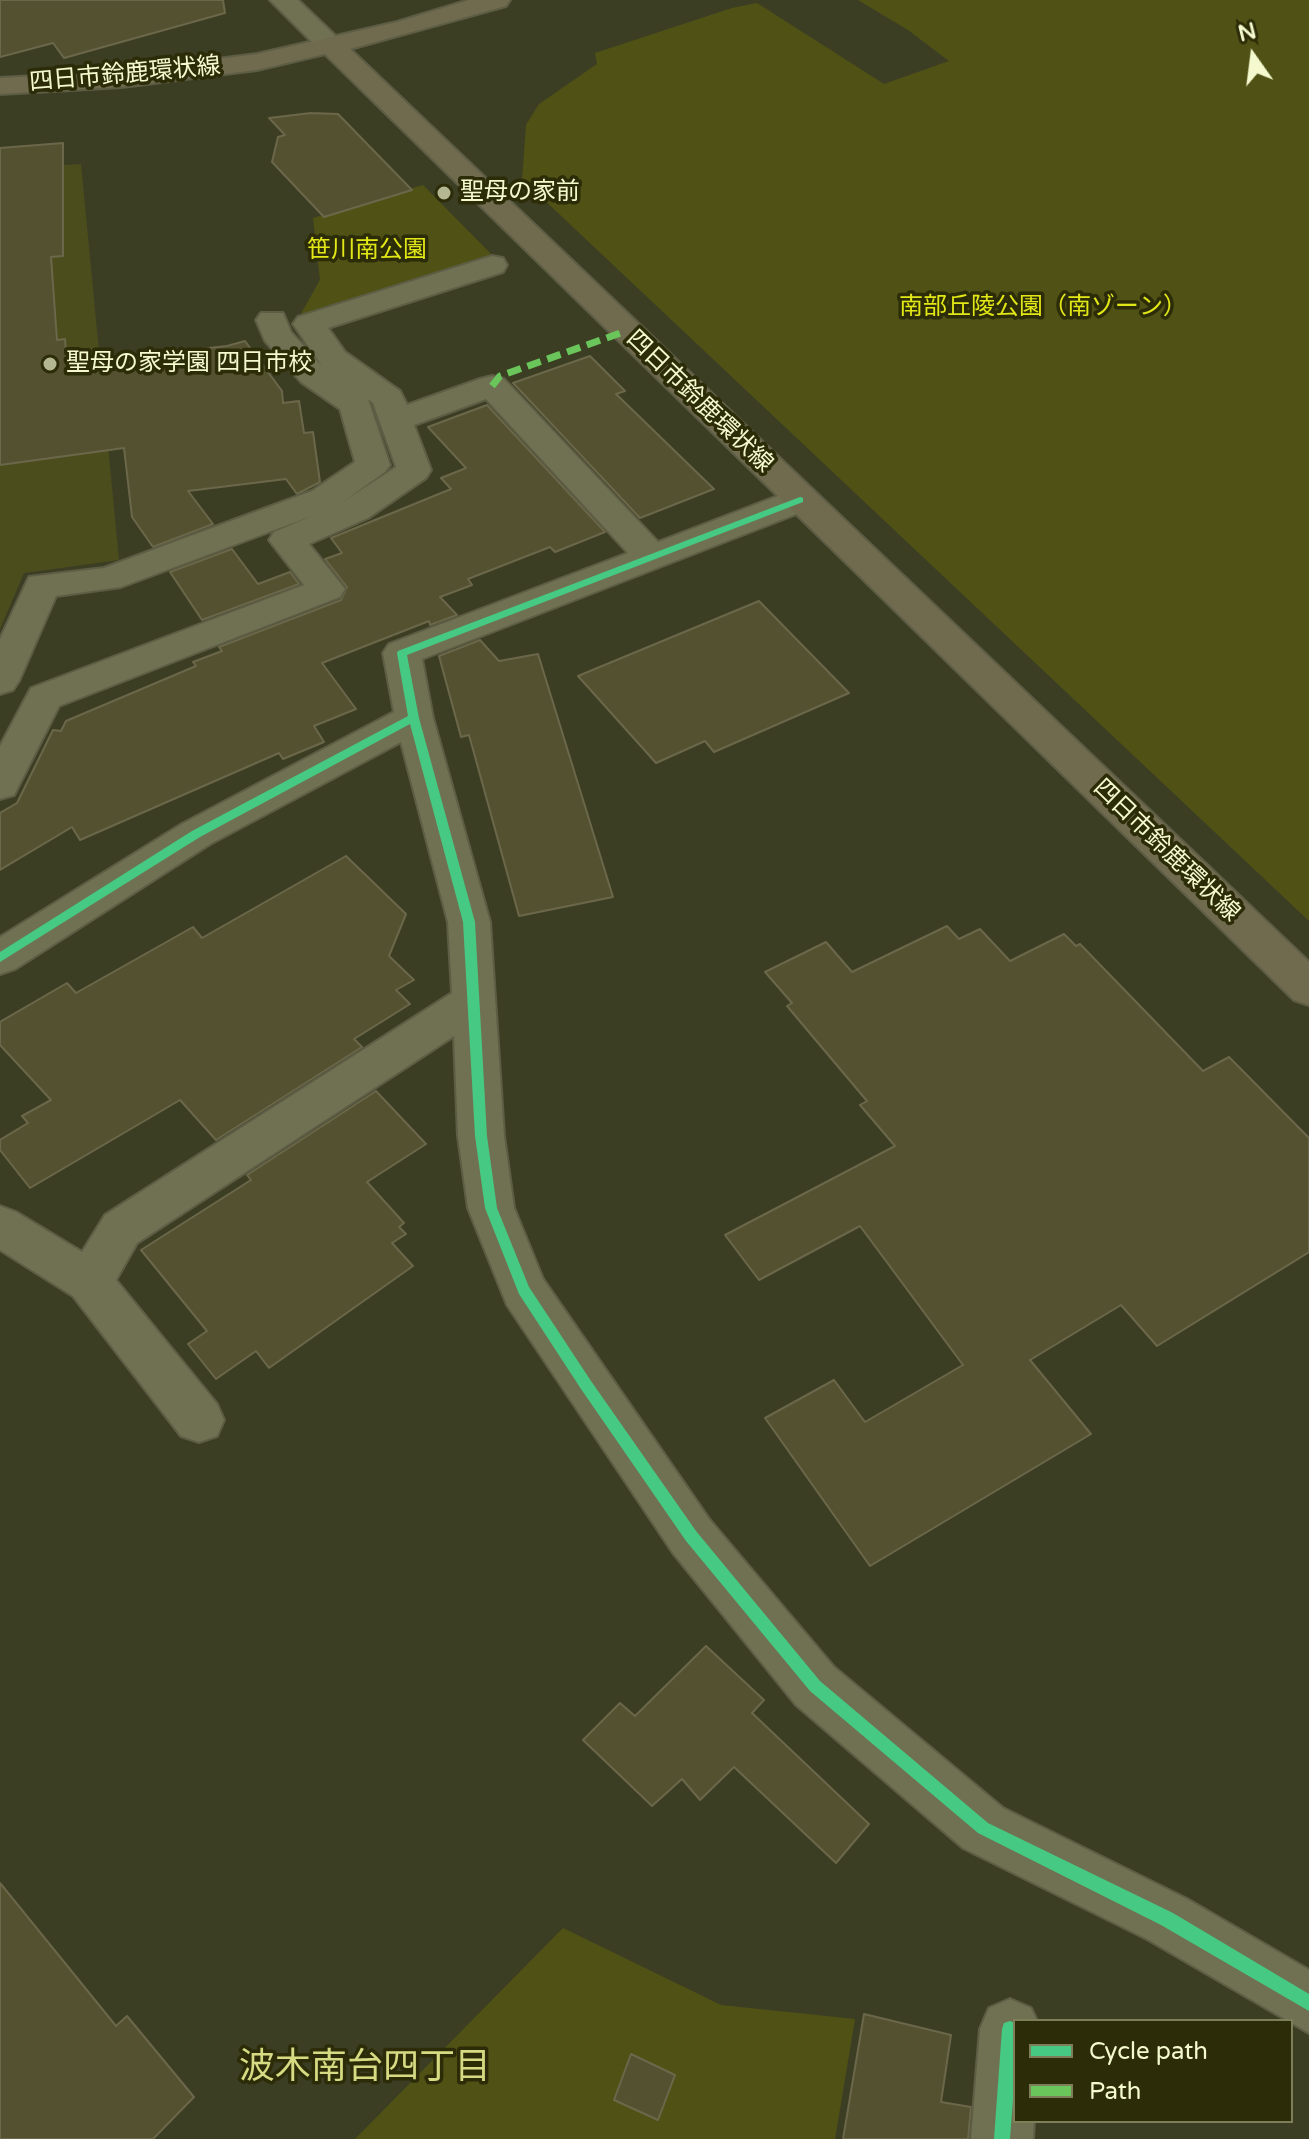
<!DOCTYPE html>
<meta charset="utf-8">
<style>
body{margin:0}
#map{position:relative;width:1309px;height:2139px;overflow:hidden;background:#3c3e24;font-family:"Varela Round",sans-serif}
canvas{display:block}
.legend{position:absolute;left:1013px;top:2019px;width:280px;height:104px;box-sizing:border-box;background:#2c2d08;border:2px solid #7c7f57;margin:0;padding:10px 14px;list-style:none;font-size:24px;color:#f5f9ce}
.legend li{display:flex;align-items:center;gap:16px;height:40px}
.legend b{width:40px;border:2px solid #7c7f57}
.north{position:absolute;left:1213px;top:16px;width:80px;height:80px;-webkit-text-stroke:6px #2c2d08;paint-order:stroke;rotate:346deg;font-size:22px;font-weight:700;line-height:32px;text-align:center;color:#f5f9ce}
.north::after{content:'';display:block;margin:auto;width:28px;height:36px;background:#f5f9ce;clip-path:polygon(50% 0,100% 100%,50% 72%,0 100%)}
</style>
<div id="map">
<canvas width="1309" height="2139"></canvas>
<ul class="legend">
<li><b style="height:10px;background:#46c982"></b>Cycle path</li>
<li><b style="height:10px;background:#6ac65a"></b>Path</li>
</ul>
<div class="north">N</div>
</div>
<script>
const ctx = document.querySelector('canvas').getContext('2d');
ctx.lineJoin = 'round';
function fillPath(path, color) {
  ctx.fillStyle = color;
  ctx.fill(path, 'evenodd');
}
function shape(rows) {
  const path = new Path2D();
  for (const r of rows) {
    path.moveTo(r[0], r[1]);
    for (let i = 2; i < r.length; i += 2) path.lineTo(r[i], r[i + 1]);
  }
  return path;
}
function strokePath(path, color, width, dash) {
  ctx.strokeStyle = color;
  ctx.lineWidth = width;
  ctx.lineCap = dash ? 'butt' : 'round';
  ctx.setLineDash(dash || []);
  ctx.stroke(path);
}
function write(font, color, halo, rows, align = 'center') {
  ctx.font = font + ' "Varela Round","Noto Sans JP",sans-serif';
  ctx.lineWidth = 7;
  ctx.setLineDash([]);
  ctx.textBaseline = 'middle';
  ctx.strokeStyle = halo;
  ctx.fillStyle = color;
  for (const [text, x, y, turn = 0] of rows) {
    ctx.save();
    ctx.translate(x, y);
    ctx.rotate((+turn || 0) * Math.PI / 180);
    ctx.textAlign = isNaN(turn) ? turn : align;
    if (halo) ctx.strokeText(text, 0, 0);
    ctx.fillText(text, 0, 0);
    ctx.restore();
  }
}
fillPath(shape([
 [81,164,119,560,24,573,0,629,0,169]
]), '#4b4d1d');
fillPath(shape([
 [858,0,1309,0,1309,921,522,179,526,125,539,104,597,64,595,53,732,8,757,3,884,84,949,61,908,30],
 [423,185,496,259,294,326,320,280,313,218],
 [563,1928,721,2005,855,2019,835,2139,355,2139]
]), '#505215');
const building = shape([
 [0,0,223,0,225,13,64,58,53,43,0,57,0,0],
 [311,113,338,114,412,190,324,217,272,162,278,137,285,135,269,118,311,113],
 [63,143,63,256,51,257,57,340,65,339,67,364,227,346,245,341,282,391,283,403,299,401,304,433,313,432,320,482,297,494,286,479,188,491,213,524,153,547,132,517,124,448,0,465,0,148,63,143],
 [590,356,625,391,616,394,714,489,640,518,513,383,590,356],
 [487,405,605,532,555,552,550,547,468,579,472,585,440,597,457,615,430,625,429,621,322,663,356,709,314,726,324,742,283,759,279,753,80,840,72,827,0,870,0,813,17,803,53,730,61,731,66,721,196,666,193,662,222,651,219,647,341,600,347,587,325,559,342,553,331,538,451,489,441,478,466,468,428,427,487,405],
 [232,549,258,584,290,572,299,584,202,620,170,572,232,549],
 [759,601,849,693,714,752,705,741,656,763,578,676,759,601],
 [480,640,499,661,538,654,613,897,519,916,469,735,461,737,439,656,480,640],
 [346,856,406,914,389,956,414,980,396,990,410,1004,354,1039,362,1047,216,1140,180,1100,30,1188,0,1150,0,1140,28,1123,22,1116,51,1100,0,1045,0,1022,67,983,76,993,193,927,202,938,346,856],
 [947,926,959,939,980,929,1010,961,1064,934,1076,946,1080,944,1203,1071,1229,1057,1309,1138,1309,1252,1157,1346,1121,1305,1030,1360,1091,1434,870,1566,765,1418,834,1380,865,1422,963,1365,860,1226,759,1280,725,1235,895,1146,860,1105,867,1101,787,1006,792,1003,765,972,826,942,852,972,947,926],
 [376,1091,426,1144,367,1182,404,1223,399,1227,406,1234,392,1243,413,1266,269,1368,256,1351,216,1379,188,1344,207,1331,141,1250,251,1180,247,1175,376,1091],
 [706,1646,764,1700,752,1713,869,1824,836,1863,734,1767,700,1800,682,1779,652,1806,583,1740,620,1703,635,1716,706,1646],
 [0,1883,116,2026,127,2016,194,2097,153,2139,0,2139,0,1883],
 [864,2014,951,2035,941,2102,971,2107,968,2139,843,2139,864,2014],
 [631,2054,675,2075,658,2120,614,2100,631,2054]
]);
fillPath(building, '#545130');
strokePath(building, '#6b674a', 2);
const minor = shape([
 [270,0,298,0,346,46,342,52,322,52,270,0],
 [492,256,503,258,507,265,503,272,328,328,345,352,400,391,407,405,480,379,492,376,504,379,658,542,788,492,800,489,812,492,817,500,812,508,422,659,433,718,490,922,504,1136,514,1208,543,1279,709,1519,834,1667,1003,1808,1187,1899,1309,1970,1309,2033,1147,1939,963,1848,796,1705,673,1553,507,1305,468,1208,458,1136,454,1036,137,1243,116,1280,217,1404,224,1420,217,1436,199,1442,181,1436,73,1296,0,1250,0,1206,16,1212,82,1252,105,1215,452,993,448,922,401,742,210,844,15,969,0,974,0,937,182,824,394,712,383,653,389,644,628,553,486,399,414,425,431,470,426,478,368,518,309,544,345,589,340,597,59,706,14,795,0,799,0,746,31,688,304,585,269,540,274,532,312,516,121,587,56,596,19,681,13,690,0,694,0,639,29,577,104,568,312,491,355,462,340,409,301,382,265,341,256,320,261,313,283,313,291,332,322,366,293,324,298,317,492,256],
 [368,399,373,403,396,467,341,503,385,472,390,465,368,399],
 [1010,1999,1031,2008,1037,2021,1015,2021,1015,2121,1034,2121,1033,2139,971,2139,980,2029,989,2008,1010,1999]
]);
const major = shape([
 [469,0,510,0,506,6,350,49,1309,962,1309,1005,1294,1000,325,54,257,70,122,87,0,94,0,78,122,71,257,54,397,22,469,0]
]);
strokePath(minor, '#5c5d44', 4);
strokePath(major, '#5c5d44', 4);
fillPath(minor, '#707152');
fillPath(major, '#706b4f');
strokePath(shape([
 [492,386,500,376,626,331]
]), '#6ac65a', 7, [14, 7]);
fillPath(shape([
 [800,497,803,498,803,502,407,655,419,718,475,922,487,1136,497,1208,529,1287,591,1381,696,1531,820,1681,988,1823,1173,1913,1309,1994,1309,2011,1161,1925,978,1833,810,1691,686,1541,581,1389,519,1294,485,1208,475,1136,463,922,410,724,200,837,0,962,0,952,192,831,408,716,397,653,398,651,800,497],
 [1010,2021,1015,2023,1015,2073,1010,2139,994,2139,1002,2029,1004,2023,1010,2021]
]), '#46c982');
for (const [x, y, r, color] of [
 [444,193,8,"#b4b892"],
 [50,364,8,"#b4b892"]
]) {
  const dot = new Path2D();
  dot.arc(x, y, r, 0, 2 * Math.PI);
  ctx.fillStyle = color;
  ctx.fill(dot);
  strokePath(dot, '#2c2d08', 3);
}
write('24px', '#f5f9ce', '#2c2d08', [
 ["四日市鈴鹿環状線",125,75,-5],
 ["四日市鈴鹿環状線",699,402,44],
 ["四日市鈴鹿環状線",1166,851,44]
]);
write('24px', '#f5f9ce', '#2c2d08', [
 ["聖母の家前",460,193],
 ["聖母の家学園 四日市校",66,364]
], 'left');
write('24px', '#e2e717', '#2c2d08', [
 ["笹川南公園",367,251],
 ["南部丘陵公園（南ゾーン）",1043,308]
]);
write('36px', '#d5da83', '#2c2d08', [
 ["波木南台四丁目",365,2069]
]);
</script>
